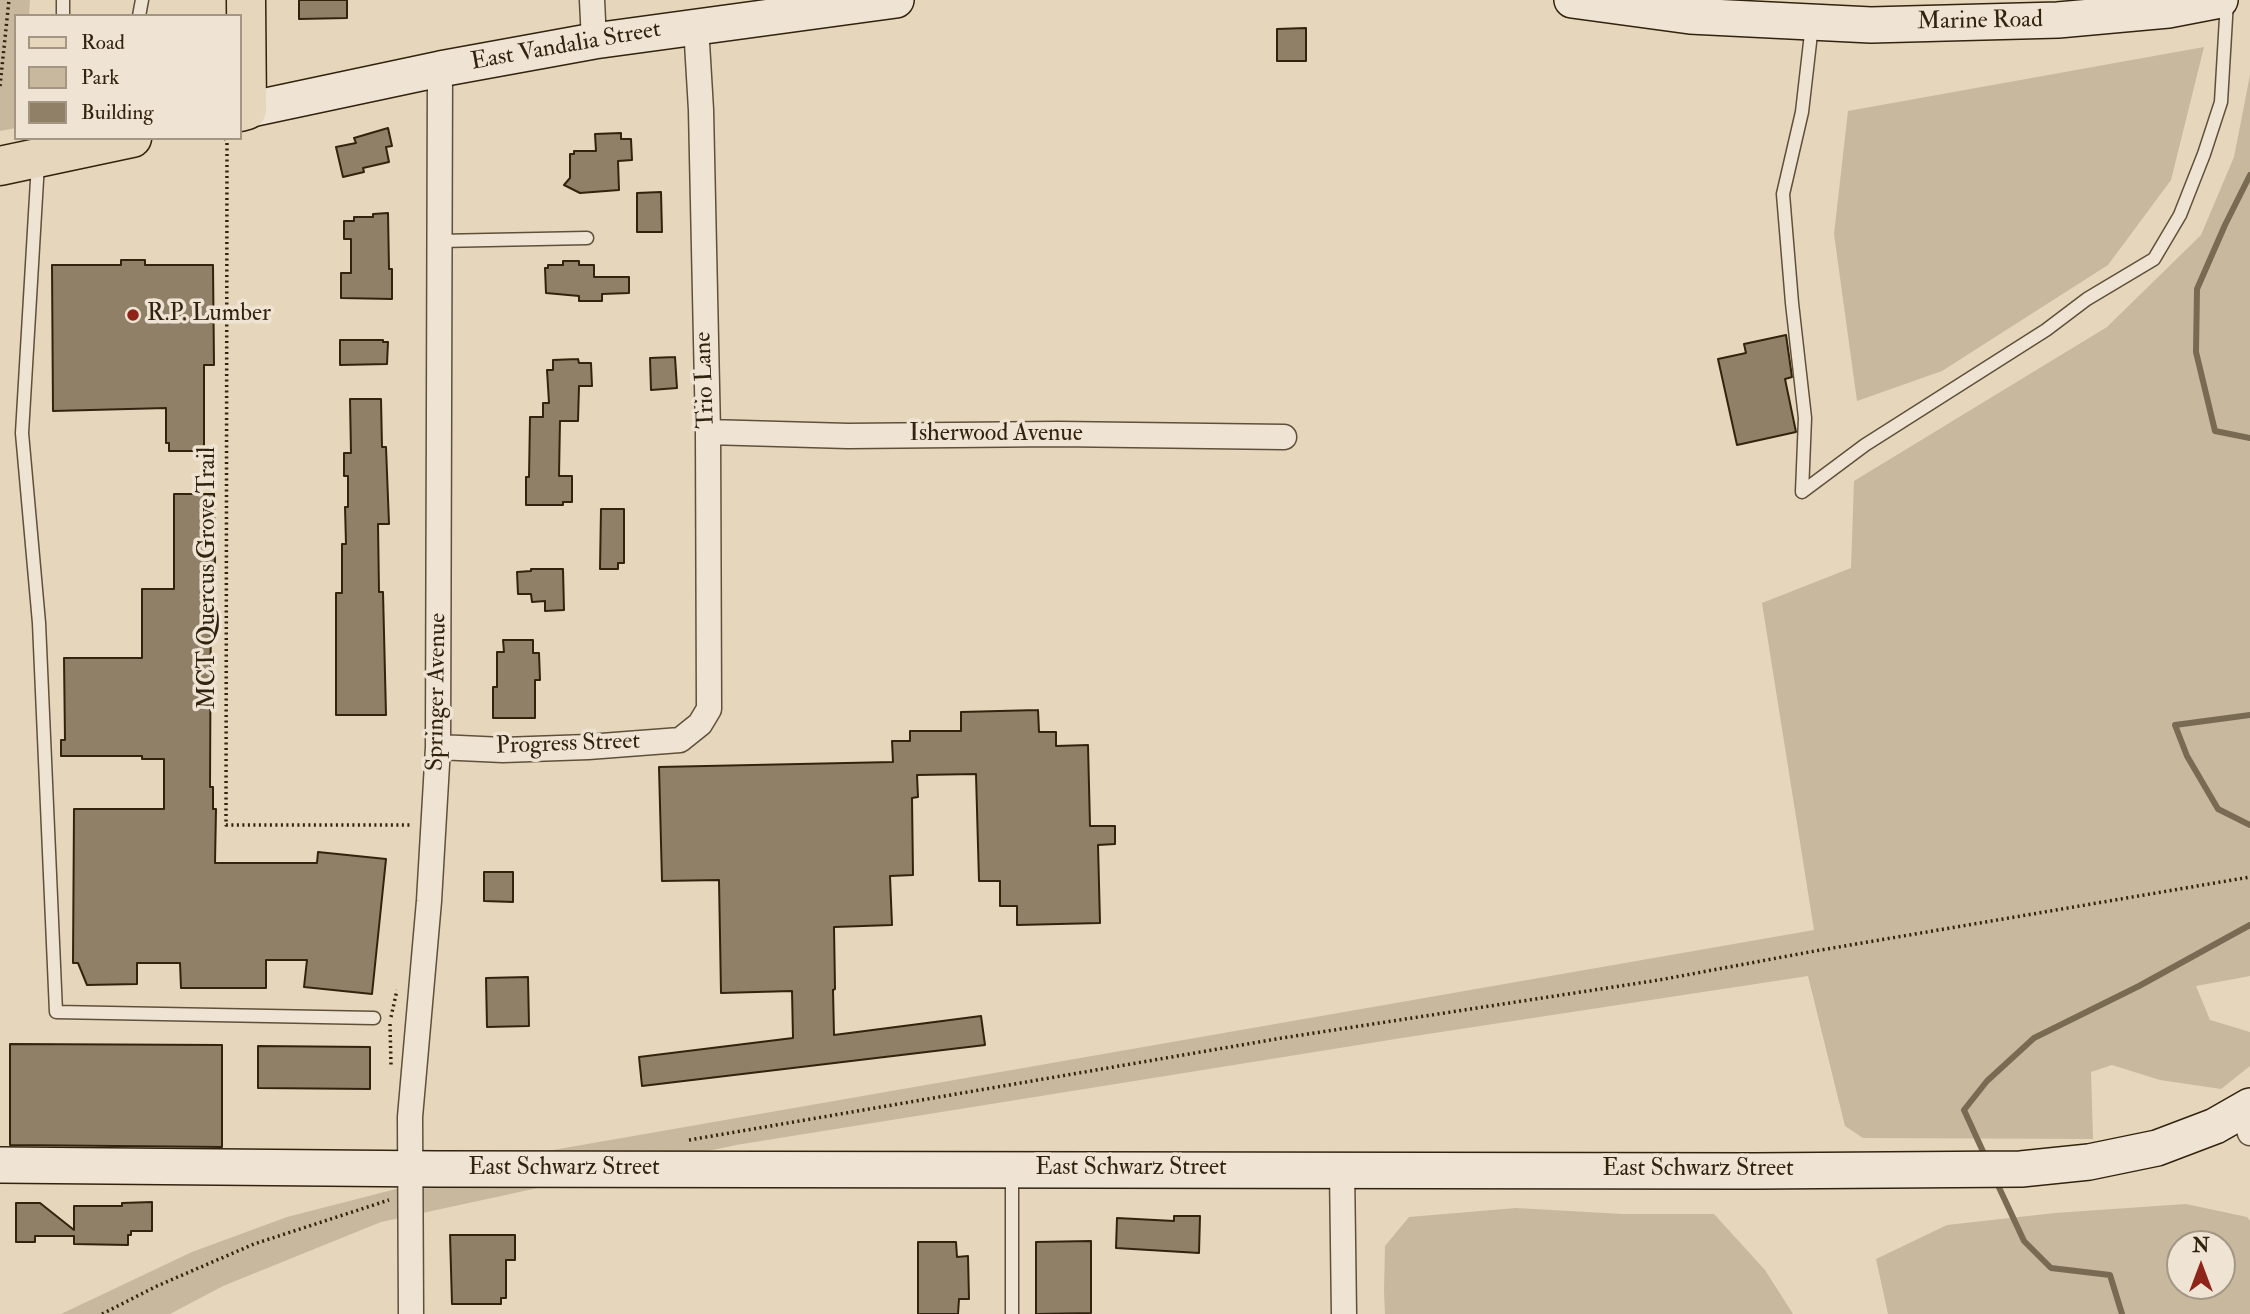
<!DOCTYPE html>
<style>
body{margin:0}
#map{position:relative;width:2250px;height:1314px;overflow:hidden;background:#e6d6bc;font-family:"IM FELL Double Pica",serif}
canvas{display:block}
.legend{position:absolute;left:14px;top:14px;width:228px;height:126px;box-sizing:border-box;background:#efe4d3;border:2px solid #a39784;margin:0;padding:9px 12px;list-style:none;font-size:21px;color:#32230e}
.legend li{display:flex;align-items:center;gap:14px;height:35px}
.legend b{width:35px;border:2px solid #a39784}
.north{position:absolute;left:2166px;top:1230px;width:70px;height:70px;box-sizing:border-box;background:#efe4d3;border:2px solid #a39784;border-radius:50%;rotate:0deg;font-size:19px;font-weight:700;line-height:28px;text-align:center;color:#32230e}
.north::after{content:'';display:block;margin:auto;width:24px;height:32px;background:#8f2418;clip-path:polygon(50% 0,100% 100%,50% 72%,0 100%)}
</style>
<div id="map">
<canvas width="2250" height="1314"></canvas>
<ul class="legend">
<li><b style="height:9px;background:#e6d6bc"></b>Road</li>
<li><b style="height:19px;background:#c7b89e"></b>Park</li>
<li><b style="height:19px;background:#908068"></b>Building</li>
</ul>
<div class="north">N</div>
</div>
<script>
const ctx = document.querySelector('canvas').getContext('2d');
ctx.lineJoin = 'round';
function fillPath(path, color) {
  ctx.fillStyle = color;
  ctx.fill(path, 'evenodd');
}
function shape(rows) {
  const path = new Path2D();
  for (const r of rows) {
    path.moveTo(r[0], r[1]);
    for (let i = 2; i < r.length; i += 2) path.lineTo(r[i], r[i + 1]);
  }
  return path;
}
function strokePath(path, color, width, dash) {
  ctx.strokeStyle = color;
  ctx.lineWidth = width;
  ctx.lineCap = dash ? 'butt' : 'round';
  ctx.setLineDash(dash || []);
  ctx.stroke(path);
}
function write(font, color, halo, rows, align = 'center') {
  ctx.font = font + ' "IM FELL Double Pica",serif';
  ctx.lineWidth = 7;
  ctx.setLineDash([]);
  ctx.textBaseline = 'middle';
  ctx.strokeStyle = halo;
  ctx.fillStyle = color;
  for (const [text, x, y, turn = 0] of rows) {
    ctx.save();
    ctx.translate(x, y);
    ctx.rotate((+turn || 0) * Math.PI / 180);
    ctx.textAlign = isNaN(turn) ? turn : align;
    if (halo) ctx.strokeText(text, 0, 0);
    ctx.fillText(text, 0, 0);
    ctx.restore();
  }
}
fillPath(shape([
 [0,0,30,0,29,16,16,16,16,128,0,131],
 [2204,47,2171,180,2108,265,1942,371,1857,401,1834,234,1848,111],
 [2250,75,2250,976,2196,986,2210,1020,2250,1032,2250,1066,2221,1089,2160,1080,2112,1065,2091,1072,2093,1139,1863,1138,1845,1126,1808,976,1408,1037,736,1145,381,1222,223,1286,170,1314,61,1314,192,1252,287,1217,536,1153,1814,930,1762,603,1851,568,1854,481,2107,327,2201,235,2234,157],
 [2186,1204,2247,1217,2250,1221,2250,1314,1888,1314,1876,1259,1947,1225,2055,1213],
 [2180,1244,2222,1244,2222,1286,2180,1286],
 [1516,1208,1622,1214,1714,1214,1765,1270,1793,1314,1385,1314,1384,1291,1385,1246,1409,1217]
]), '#c7b89e');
strokePath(shape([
 [2250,175,2225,225,2197,289,2196,352,2215,431,2250,438],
 [2250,715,2175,725,2187,756,2218,809,2250,825],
 [1986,1158,1964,1110,1987,1081,2034,1038,2139,986,2250,925],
 [1996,1181,2024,1241,2051,1268,2110,1275,2122,1314]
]), '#796a53', 6);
const building = shape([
 [299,0,347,0,347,18,299,19,299,0],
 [1306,28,1306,61,1277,61,1277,29,1306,28],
 [388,128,392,146,386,147,389,162,363,168,364,172,343,177,336,147,356,143,354,138,388,128],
 [621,133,621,139,631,139,632,160,618,161,619,190,580,193,564,185,570,178,570,154,574,154,574,151,596,151,595,134,621,133],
 [661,192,662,232,637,232,637,193,661,192],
 [388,213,389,269,392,269,392,299,341,298,341,273,351,273,351,239,344,239,344,221,354,221,354,217,373,217,373,214,388,213],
 [121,260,145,260,145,265,213,265,214,365,204,365,204,451,169,451,169,443,166,443,166,408,53,411,52,265,121,265,121,260],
 [563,261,579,261,579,265,594,265,594,277,629,277,629,293,602,294,602,301,579,301,579,296,546,293,545,268,548,268,548,265,563,265,563,261],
 [1786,335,1792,377,1785,379,1796,432,1737,445,1718,359,1746,353,1744,344,1786,335],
 [340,340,383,340,383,342,388,342,387,364,340,365,340,340],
 [675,357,677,388,651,390,650,358,675,357],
 [578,359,579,363,591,363,592,386,579,386,578,421,560,421,559,476,572,476,572,502,563,502,563,505,526,505,526,477,529,477,530,417,543,417,543,403,549,403,547,370,553,370,553,360,578,359],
 [350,399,381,399,382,447,386,447,389,524,378,524,379,592,383,592,386,715,336,715,336,593,342,593,342,544,346,544,345,507,348,507,348,476,344,476,344,453,351,453,350,399],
 [174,494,214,494,215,567,211,567,210,787,213,787,213,809,216,809,215,863,317,863,318,852,386,859,372,994,304,987,307,960,266,960,266,988,181,988,180,963,137,963,137,984,87,985,78,963,73,963,74,809,164,809,164,759,142,759,142,756,61,756,61,740,65,740,64,658,142,658,142,589,174,589,174,494],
 [601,509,624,509,624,563,618,563,618,569,600,569,601,509],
 [531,569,563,569,564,610,545,611,545,601,532,602,531,594,518,594,517,572,531,571,531,569],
 [503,640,533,640,533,653,539,653,540,680,535,680,535,718,493,718,493,687,497,687,497,652,504,652,503,640],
 [1038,710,1039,732,1056,732,1056,746,1088,745,1090,826,1115,826,1115,844,1098,845,1100,923,1017,925,1017,906,1000,906,1000,881,979,881,976,774,917,775,918,797,912,798,913,875,890,876,892,925,834,927,835,989,833,990,834,1035,981,1016,985,1045,642,1086,639,1057,793,1038,792,991,721,993,719,880,662,881,659,767,893,762,892,741,910,741,910,731,961,731,961,712,1038,710],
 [484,872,513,872,513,902,484,901,484,872],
 [528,977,529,1026,487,1027,486,978,528,977],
 [10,1044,222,1045,222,1147,10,1145,10,1044],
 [258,1046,370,1047,370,1089,258,1088,258,1046],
 [152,1202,152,1231,131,1231,131,1235,128,1235,128,1245,74,1244,74,1236,35,1236,35,1242,16,1242,16,1203,40,1203,74,1230,74,1206,122,1206,122,1203,152,1202],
 [1174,1216,1200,1216,1199,1253,1116,1248,1117,1218,1174,1221,1174,1216],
 [450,1235,515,1235,515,1260,506,1260,506,1298,501,1298,501,1304,452,1304,450,1235],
 [1091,1241,1091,1313,1036,1314,1036,1242,1091,1241],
 [918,1242,956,1242,957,1257,968,1256,969,1299,959,1299,958,1314,918,1314,918,1242]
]);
fillPath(building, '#908068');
strokePath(building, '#32230e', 2);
const lane = shape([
 [63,16,63,0],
 [139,16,142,0],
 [1812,25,1802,112,1783,194,1792,303,1805,418,1802,492,1865,445,2046,330,2087,299,2154,259,2180,215,2204,154,2221,102,2227,1],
 [38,163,22,433,39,623,56,1012,374,1018],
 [439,241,587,238],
 [1012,1173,1012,1314]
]);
const street = shape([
 [592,0,594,41],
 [708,432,848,436,1058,434,1284,437],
 [438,747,503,750,588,747,680,740,700,724,709,709,708,432,701,110,696,26],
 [2243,1111,2250,1133],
 [1342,1169,1344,1314],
 [411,1314,410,1117,429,901,438,747,440,69]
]);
const secondary = shape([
 [1572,0,1690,16,1871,25,2058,20,2168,10,2220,0],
 [247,110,440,69,594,41,896,0],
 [0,1165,436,1169,1754,1171,2021,1169,2089,1162,2157,1148,2215,1126,2250,1106]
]);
const primary = shape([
 [240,112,247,110,246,0],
 [0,166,132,138]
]);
strokePath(lane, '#5f503a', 15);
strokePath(street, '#5f503a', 27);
strokePath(secondary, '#32230e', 38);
strokePath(primary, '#32230e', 41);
strokePath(shape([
 [0,86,9,0],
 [225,138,227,141,226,825,412,825],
 [391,1017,397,990],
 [390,1024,391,1065],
 [689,1140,1282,1038,1659,980,1815,951,2250,877],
 [102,1314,157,1286,254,1244,389,1200]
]), '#32230e', 3.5, [2, 3.5]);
strokePath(lane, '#efe4d3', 12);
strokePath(street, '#efe4d3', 24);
strokePath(secondary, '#efe4d3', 35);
strokePath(primary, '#e6d6bc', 38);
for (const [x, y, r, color] of [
 [133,315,7,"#8f2418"]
]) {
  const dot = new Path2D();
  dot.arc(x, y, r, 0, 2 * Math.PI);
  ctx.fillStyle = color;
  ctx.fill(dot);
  strokePath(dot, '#efe4d3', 2.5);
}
write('24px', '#32230e', '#efe4d3', [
 ["Marine Road",1980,22,-1],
 ["East Vandalia Street",566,47,-10],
 ["Trio Lane",706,380,-92],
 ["Isherwood Avenue",996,435],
 ["MCT Quercus Grove Trail",209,578,-90],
 ["Springer Avenue",438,692,-89],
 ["Progress Street",568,745,-2],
 ["East Schwarz Street",564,1169],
 ["East Schwarz Street",1131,1169],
 ["East Schwarz Street",1698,1170]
]);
write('24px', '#32230e', '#efe4d3', [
 ["R.P. Lumber",147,315]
], 'left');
</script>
